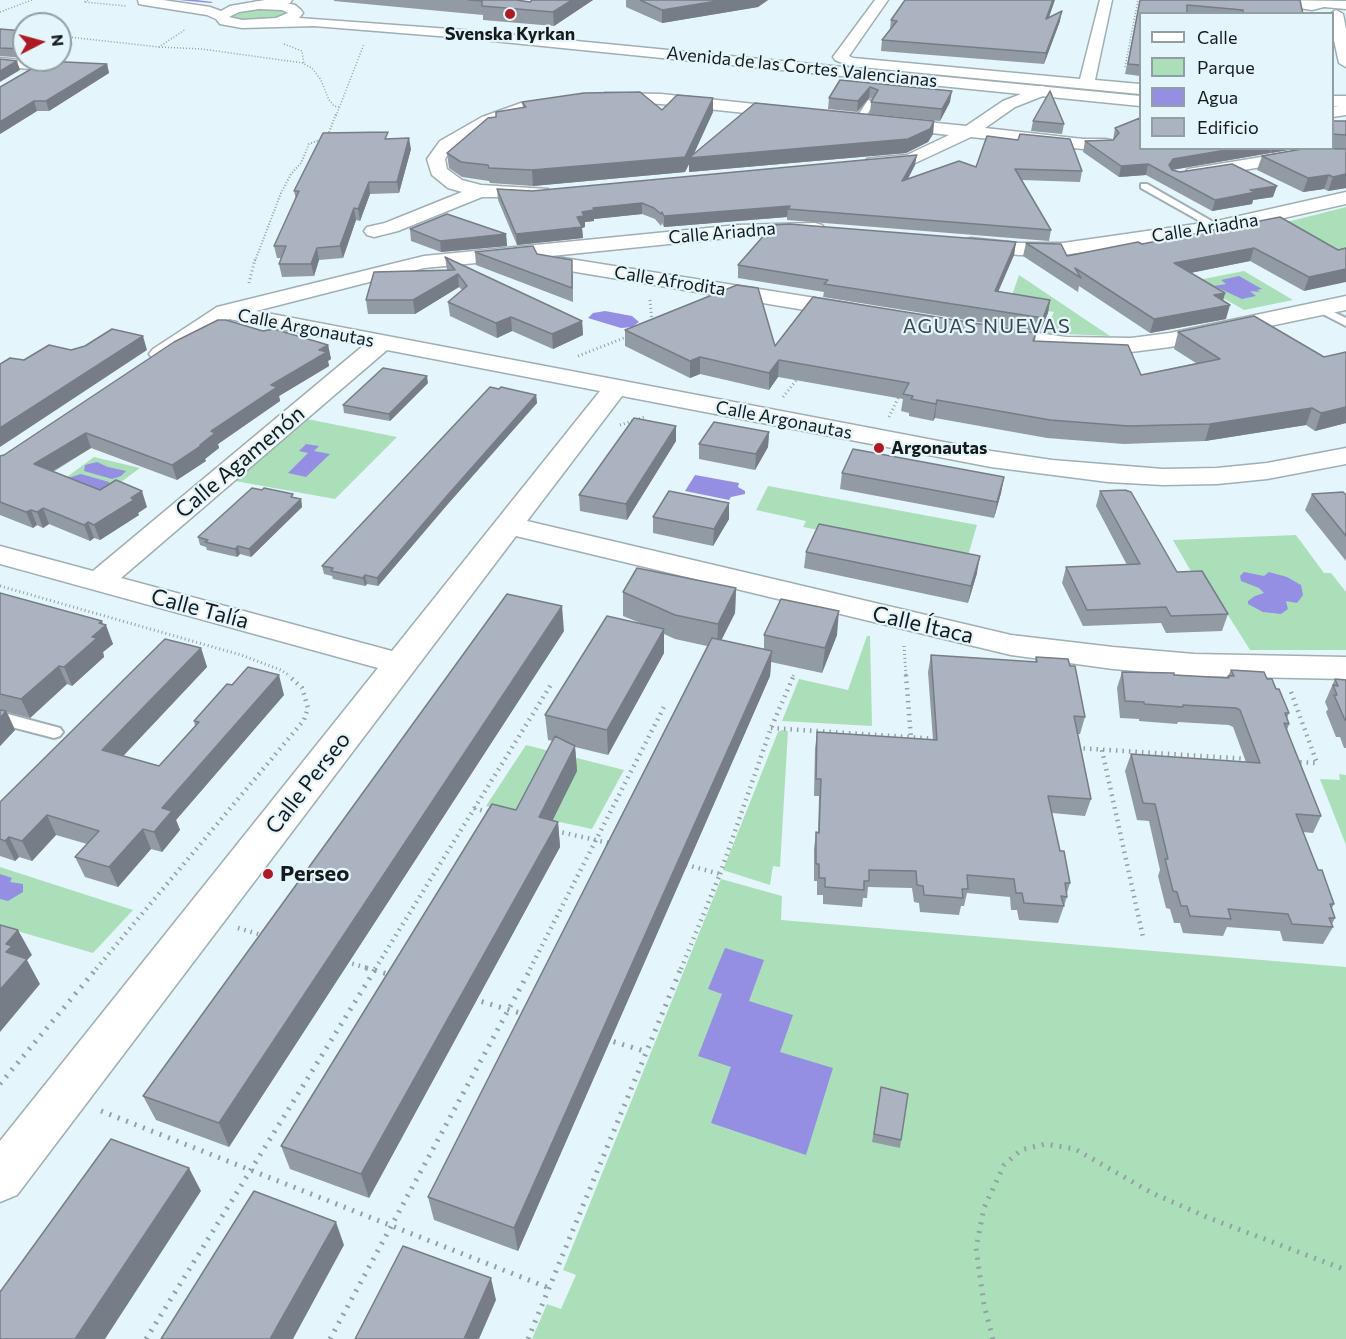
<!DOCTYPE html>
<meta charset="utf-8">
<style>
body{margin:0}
#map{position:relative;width:1346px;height:1339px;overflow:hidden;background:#e4f5fb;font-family:Commissioner,sans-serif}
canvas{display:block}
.legend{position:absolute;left:1139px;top:12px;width:195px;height:138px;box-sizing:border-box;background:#e4f5fb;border:2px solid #919ea2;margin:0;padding:8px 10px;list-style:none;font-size:18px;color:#151b1d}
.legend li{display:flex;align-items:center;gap:12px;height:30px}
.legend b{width:30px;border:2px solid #919ea2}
.north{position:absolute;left:12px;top:12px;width:60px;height:60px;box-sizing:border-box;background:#e4f5fb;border:2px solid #919ea2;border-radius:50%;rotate:84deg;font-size:16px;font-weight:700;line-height:24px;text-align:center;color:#151b1d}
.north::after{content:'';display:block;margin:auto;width:21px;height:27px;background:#ad1a24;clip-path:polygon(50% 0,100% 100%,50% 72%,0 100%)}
</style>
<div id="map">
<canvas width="1346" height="1339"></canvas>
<ul class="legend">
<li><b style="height:8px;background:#fff"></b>Calle</li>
<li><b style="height:16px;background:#abdfba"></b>Parque</li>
<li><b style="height:16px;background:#958fe4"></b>Agua</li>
<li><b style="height:16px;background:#aab3bf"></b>Edificio</li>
</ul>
<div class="north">N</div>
</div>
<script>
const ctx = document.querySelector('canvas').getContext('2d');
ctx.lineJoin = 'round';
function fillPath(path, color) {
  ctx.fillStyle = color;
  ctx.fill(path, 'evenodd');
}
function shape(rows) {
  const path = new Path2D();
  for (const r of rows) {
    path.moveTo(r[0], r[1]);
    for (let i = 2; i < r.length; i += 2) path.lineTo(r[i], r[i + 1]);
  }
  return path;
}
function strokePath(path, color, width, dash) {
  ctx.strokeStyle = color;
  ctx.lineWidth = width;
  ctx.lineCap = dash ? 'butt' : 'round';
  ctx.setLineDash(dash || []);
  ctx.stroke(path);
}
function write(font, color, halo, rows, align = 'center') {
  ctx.font = font + ' Commissioner,sans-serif';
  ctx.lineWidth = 4.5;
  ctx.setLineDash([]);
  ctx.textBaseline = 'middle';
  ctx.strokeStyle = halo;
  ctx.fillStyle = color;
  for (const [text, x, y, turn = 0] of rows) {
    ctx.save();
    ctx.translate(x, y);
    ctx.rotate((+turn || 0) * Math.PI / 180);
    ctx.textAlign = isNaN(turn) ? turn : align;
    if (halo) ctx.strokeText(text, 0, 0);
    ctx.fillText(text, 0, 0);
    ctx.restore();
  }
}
fillPath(shape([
 [265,7,284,10,286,15,277,19,252,22,230,17,235,12],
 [1346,207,1346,253,1275,225],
 [1244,271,1293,300,1244,310,1193,281],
 [1019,275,1110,336,1044,333,1054,312,1009,304],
 [307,419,397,437,335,499,235,481],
 [94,457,140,468,102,496,56,485],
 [768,486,977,525,967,559,803,527,806,521,756,510],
 [1296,535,1324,573,1331,573,1346,592,1346,650,1250,650,1203,575,1193,575,1173,540],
 [867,636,870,636,872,726,782,721,799,679,848,690],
 [782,730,788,731,780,867,773,866,770,885,723,870,778,732],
 [526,745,624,770,592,829,486,806],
 [1339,774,1346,775,1346,845,1320,779,1340,780],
 [0,867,133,910,93,953,0,926],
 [721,879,782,896,781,920,1346,967,1346,1339,532,1339,547,1304,561,1309,576,1275,563,1270]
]), '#abdfba');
fillPath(shape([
 [1239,276,1262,289,1257,290,1260,292,1250,291,1256,296,1242,299,1214,286,1226,284,1221,280],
 [605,311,632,316,639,322,632,327,621,328,588,318,593,313],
 [306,444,319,446,314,451,330,454,306,477,288,473,308,453,299,451],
 [97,462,108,467,126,471,121,476,112,479,84,471,85,465],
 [81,474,109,482,109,485,99,491,68,478],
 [695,475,739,483,738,487,745,491,745,494,731,497,729,500,685,491],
 [1244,572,1264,576,1269,572,1287,577,1301,585,1303,595,1297,603,1286,601,1288,609,1281,614,1263,612,1248,604,1248,601,1255,596,1264,593,1259,588,1241,581,1240,576],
 [0,874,12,878,10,882,23,884,23,892,8,901,0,899],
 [725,948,764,960,749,1001,793,1015,780,1052,833,1068,806,1155,711,1123,731,1067,698,1056,722,994,708,989]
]), '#958fe4');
fillPath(shape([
 [178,0,197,0,213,2,211,3,178,0]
]), '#958fe4');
const service = shape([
 [868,100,875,102,862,122,856,122,855,120,868,100],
 [1141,184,1147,184,1222,227,1214,229,1141,188,1141,184],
 [1319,305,1346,318,1346,326,1315,310,1315,306,1319,305],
 [0,712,60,728,63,732,60,736,54,738,0,724,0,712]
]);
const minor = shape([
 [875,0,888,0,849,56,853,58,1080,79,1100,0,1112,0,1095,80,1140,84,1140,94,850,66,835,60,833,57,875,0],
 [0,58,39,62,46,66,39,70,0,66,0,58],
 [1042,86,1048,88,1050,91,1048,94,1015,107,985,128,1083,139,1105,139,1111,140,1114,144,1111,148,1083,149,971,137,911,165,873,168,867,167,864,163,867,159,873,158,907,155,949,135,888,128,880,123,882,119,888,118,966,126,1003,101,1042,86],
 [605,93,661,94,792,108,800,113,792,118,661,104,599,101,597,98,605,93],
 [1332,96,1346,96,1346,106,1332,106,1332,96],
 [521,103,527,105,529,108,527,111,494,125,452,149,445,159,447,169,462,180,481,185,548,189,550,193,548,197,482,197,398,231,374,237,367,235,364,231,367,227,385,223,462,192,448,188,432,175,427,159,440,141,482,117,521,103],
 [1311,149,1346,151,1346,161,1311,159,1194,178,1188,177,1185,173,1188,169,1194,168,1311,149],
 [1346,192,1346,204,1217,233,1063,255,1019,255,971,250,964,248,961,244,964,240,971,238,1019,243,1063,243,1217,221,1346,192],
 [815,223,822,225,825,229,822,233,738,237,551,256,853,304,861,306,864,311,861,316,853,318,546,267,539,265,536,261,538,257,424,268,256,311,991,451,1052,460,1163,469,1217,468,1267,463,1346,448,1346,464,1267,479,1217,484,1163,485,1108,482,991,467,622,396,527,521,1011,635,1113,647,1194,654,1346,657,1346,679,1194,676,1113,669,1011,655,516,536,17,1195,0,1202,0,1141,378,668,0,564,0,546,93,571,364,345,229,319,169,359,161,361,153,359,149,354,153,349,217,307,424,256,738,225,815,223],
 [387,350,600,391,392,651,121,578,387,350],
 [1346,296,1346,310,1170,347,1131,352,1066,351,990,340,982,338,979,333,982,328,990,326,1066,337,1131,338,1170,333,1346,296]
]);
const tertiary = shape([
 [265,0,292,0,290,3,259,9,252,5,254,2,265,0],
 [1268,0,1346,1,1346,9,1324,7,1312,10,1274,4,1268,0],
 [1336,10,1343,14,1346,29,1346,67,1339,63,1332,31,1332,14,1330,14,1336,10]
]);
const secondary = shape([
 [138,0,163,0,210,7,221,11,230,6,259,1,282,2,295,5,301,10,303,13,299,18,463,30,1140,96,1140,106,463,38,314,26,242,28,220,24,216,19,207,15,144,5,139,4,138,0],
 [259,9,282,10,288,13,276,18,242,20,229,17,239,12,259,9],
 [1346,105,1346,115,1332,117,1332,107,1346,105]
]);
strokePath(service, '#9fafb4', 4);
strokePath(minor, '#9fafb4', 3);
strokePath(tertiary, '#9fafb4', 3);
strokePath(secondary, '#9fafb4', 3);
strokePath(shape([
 [88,0,84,2,126,6],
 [0,12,32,0],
 [60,36,159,47,186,29],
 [284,44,302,51,304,64,312,68,321,80,329,100,334,106,339,107],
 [159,47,202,49,303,63],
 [1125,67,1138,0],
 [336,116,364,44]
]), '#93a0a4', 1.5, [1, 2]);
strokePath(shape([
 [328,135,336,114],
 [255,261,281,193,291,174,301,163,309,144,322,139]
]), '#93a0a4', 2, [1, 2]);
strokePath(shape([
 [249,283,255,259],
 [650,300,652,323],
 [578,356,629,336],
 [783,397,799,377],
 [889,417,900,394],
 [620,425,644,417],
 [0,586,241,655,281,670,290,676],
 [904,646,906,676],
 [793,676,794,674]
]), '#93a0a4', 3, [1, 3]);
strokePath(shape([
 [906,675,911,738],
 [1291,692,1317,763,1296,762],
 [771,728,938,739],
 [1077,748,1249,759],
 [1102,750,1143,937],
 [474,808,491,813],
 [556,831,613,844],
 [720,874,771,728,794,675],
 [238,928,265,936],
 [346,962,371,969],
 [96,969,304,720,308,708,302,688,288,675],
 [375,969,552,683],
 [530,969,666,703],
 [681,969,720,874,683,864]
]), '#93a0a4', 4.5, [1.5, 5]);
strokePath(shape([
 [366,968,391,975],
 [473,999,523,1014],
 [605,1039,647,1052],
 [0,1084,97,968],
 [101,1111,549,1288],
 [146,1339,376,968],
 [330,1339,531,968],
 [528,1339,681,968],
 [993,1339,984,1305,976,1248,984,1208,1004,1165,1021,1150,1045,1144,1075,1149,1152,1193,1209,1218,1346,1270]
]), '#93a0a4', 5, [2, 7]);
fillPath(service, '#fff');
fillPath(minor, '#fff');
fillPath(tertiary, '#fff');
fillPath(secondary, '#fff');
fillPath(shape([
 [334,0,521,0,520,0,530,2,532,0,593,0,554,26,483,20,483,15,334,1],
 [626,0,768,0,758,7,662,23,626,7],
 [1140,0,1303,14,1140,14,1140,76,1125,74],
 [1049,18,1060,21,1044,64,881,51,882,40,890,29,891,20],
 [0,29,24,31,24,58,0,56],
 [107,64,109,73,49,111,37,111,0,134,0,87],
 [840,80,950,102,940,121,870,114,871,102,873,99,869,98,857,112,828,109,829,98],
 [713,98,713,112,693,155,934,121,933,134,928,142,906,153,689,172,689,164,685,172,533,186,490,183,489,181,462,177,449,168,447,153,523,107,522,102,662,110],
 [1033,121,1064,124,1062,134,1031,131],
 [1332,121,1346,121,1346,188,1328,191,1324,189,1303,192,1257,170,1262,156,1332,148],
 [1115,128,1140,148,1300,148,1172,170,1273,197,1253,200,1252,204,1212,211,1146,175,1119,177,1083,152,1085,141,1113,140],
 [389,139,411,149,399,193,370,194,360,221,356,220,343,258,319,260,314,276,282,277,279,264,282,258,277,258,274,246,296,199,294,191],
 [915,165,908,179,976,167,1082,171,1080,182,1022,180,1051,230,1049,241,787,220,787,217,664,227,662,223,661,226,655,219,642,214,594,219,594,221,585,222,585,227,582,228,583,238,517,245,498,200,497,189,532,191],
 [410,229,506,234,507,246,441,252,411,241],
 [1016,242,1014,255,998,291,1050,300,1048,313,1040,332,823,297,824,292,738,278,738,265],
 [1026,243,1067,256,1142,244,1338,250,1304,291,1250,261,1190,273,1225,293,1223,301,1226,319,1150,333,1079,286,1078,292,1023,256],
 [475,252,573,274,573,302,476,265],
 [445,257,582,321,583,335,553,349,512,331,497,338,450,316,448,302,462,290,459,287,415,314,368,314,366,300,447,270],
 [625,330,775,346,1036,333,1035,341,1141,375,1196,363,1174,349,1178,332,1324,357,1346,352,1346,423,1315,431,1306,425,1205,441,1124,444,1047,438,935,418,933,421,909,416,909,413,901,411,903,399,778,377,769,390,700,374,690,378,625,346],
 [263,331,328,345,331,359,328,361,329,366,279,396,280,401,218,444,219,448,205,459,206,461,177,480,91,448,53,472,100,490,147,507,138,513,139,515,100,540,94,538,90,541,49,524,43,528,37,525,33,528,0,515,0,456,4,455],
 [428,383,390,421,344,413,343,405],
 [536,395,537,403,447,505,378,586,367,584,365,586,333,579,332,576,324,574,322,566],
 [769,432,768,447,755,470,699,459,699,444],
 [676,441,627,520,580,511,579,495],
 [842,473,1004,477,1001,493,994,518,840,489],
 [1100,491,1177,572,1228,614,1222,631,1166,633,1161,623,1083,626,1062,583,1066,567,1127,565,1096,506],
 [1312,494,1346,495,1346,561,1305,510],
 [294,497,301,499,302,507,251,557,240,554,237,557,207,550,206,547,200,545,198,537],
 [653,517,729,519,713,546,653,533],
 [806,552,977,573,968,603,804,568],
 [736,588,735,613,721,640,764,649,764,635,837,635,822,673,771,662,770,676,518,1251,434,1220,428,1197,707,646,675,639,664,634,664,653,608,755,575,747,577,771,552,820,558,822,560,847,369,1198,290,1169,281,1146,516,810,553,741,548,740,545,715,640,623,623,616,623,592],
 [0,593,103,624,113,644,103,652,104,657,72,686,67,684,30,718,7,712,15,730,0,746],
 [564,631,229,1147,156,1120,143,1096],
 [201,648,207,667,123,756,159,766,195,726,194,721,232,685,284,695,176,820,180,830,162,852,151,849,118,887,85,877,75,857,87,844,56,835,32,861,19,857,15,861,0,856,0,802],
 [931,655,1035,662,1036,657,1085,717,1080,734,1077,734,1091,799,1085,816,1052,813,1060,851,1070,883,1067,893,1067,897,1058,923,1019,920,1017,910,1011,910,1010,897,967,893,964,906,961,906,959,915,920,912,919,903,914,902,912,888,868,887,867,898,863,898,862,907,823,904,823,895,817,895,817,881,814,881,814,849,816,832,818,832,819,796,814,796,815,749,817,732,933,740,928,672],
 [1231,670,1267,679,1276,689,1289,713,1287,718,1289,724,1287,730,1321,816,1313,833,1303,832,1318,870,1334,904,1332,908,1335,918,1332,924,1333,927,1323,944,1283,941,1280,931,1227,927,1223,936,1183,933,1180,923,1174,923,1170,909,1166,908,1158,876,1160,870,1149,821,1137,820,1125,771,1131,754,1246,762,1233,727,1229,725,1178,722,1177,724,1139,721,1139,719,1120,718,1117,688,1122,672,1227,678],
 [1335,679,1346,680,1346,748,1344,748,1340,737,1336,737,1326,712,1328,709,1325,702],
 [881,1087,901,1140,900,1148,872,1142]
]), '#929aa4');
fillPath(shape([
 [572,0,593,0,554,26,553,12],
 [723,0,768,0,758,7,662,23,662,10],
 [1053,0,1055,0,1045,29,1046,19],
 [1062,11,1060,21,1044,64,1046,53],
 [70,36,72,45,60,50,60,40],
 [17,61,20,70,0,82,0,71],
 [107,64,109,73,49,111,46,101],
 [870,87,869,98,857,112,858,101],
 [952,91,950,102,940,121,942,109],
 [713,98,713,112,692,158,934,121,933,134,928,142,906,153,689,172,689,164,685,172,533,186,532,170],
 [34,101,37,111,0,134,0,122],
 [409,138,411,149,399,193,397,182],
 [1238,148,1271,148,1270,153,1171,170,1169,165,1173,159],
 [1272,148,1300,148,1271,153],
 [917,155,915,165,901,191,902,181],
 [1148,164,1146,175,1119,177,1121,166],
 [1346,174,1346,188,1328,191,1333,177],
 [1329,175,1324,189,1303,192,1308,178],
 [369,182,370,194,360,221,358,209],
 [1277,186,1273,197,1253,200,1252,204,1212,211,1215,200,1250,190],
 [642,203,642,214,594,219,594,221,585,222,585,227,582,228,583,238,517,245,516,234,577,217,582,212,593,208],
 [790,206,788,209,787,217,664,227,664,216],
 [354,208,356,220,343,258,340,246],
 [506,234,507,246,441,252,440,241],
 [1016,242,1014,255,993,304,995,291],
 [317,248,319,260,314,276,311,264],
 [1254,248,1250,261,1170,277,1174,263],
 [1346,269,1346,282,1304,291,1309,277],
 [458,274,459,287,415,314,413,300],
 [1225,293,1221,307,1230,305,1226,319,1150,333,1154,319,1214,295],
 [1050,300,1048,313,1040,332,1043,318],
 [511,317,512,331,497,338,496,323],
 [582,321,583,335,553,349,552,334],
 [143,336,147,350,0,447,0,428],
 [328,345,331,359,328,361,329,366,279,396,280,401,218,444,219,448,205,459,206,461,177,480,172,465,211,431,271,385],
 [700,357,700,374,690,378,690,361],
 [779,360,778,377,769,390,769,373],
 [427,376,428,383,390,421,389,414],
 [536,395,537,403,447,505,378,586,377,578,446,497],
 [937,400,935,418,933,421,936,404],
 [1346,407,1346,423,1315,431,1321,413],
 [1312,408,1306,425,1205,441,1210,424],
 [676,426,676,441,627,520,626,504],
 [769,432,768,447,755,470,756,454],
 [86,433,91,448,39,479,34,464],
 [1004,477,1001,493,994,518,997,502],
 [142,491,147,507,138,513,139,515,100,540,94,525],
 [301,499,302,507,251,557,249,549],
 [729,503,729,519,713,546,714,529],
 [43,508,49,524,43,528,37,512],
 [31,510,37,525,33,528,26,512],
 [88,522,94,538,90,541,84,525],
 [238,546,240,554,237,557,235,549],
 [980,556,977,573,968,603,971,586],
 [365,575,367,584,365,586,363,578],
 [736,588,735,613,717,649,718,624],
 [562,606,564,631,229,1147,219,1123],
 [839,611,837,635,822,673,825,648],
 [102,621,104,627,106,625,113,644,103,652,104,657,72,686,64,667,92,637,99,623],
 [664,629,664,653,608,755,607,730],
 [201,648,207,667,110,770,102,750],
 [772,651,770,676,518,1251,514,1228],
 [59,666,67,684,30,718,21,699],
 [279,675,284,695,176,820,180,830,162,852,154,832,162,808],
 [6,711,15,730,0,746,0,718],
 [575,746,577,771,542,842,539,817],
 [47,815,56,835,32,861,22,841],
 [558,822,560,847,369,1198,361,1174],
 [143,829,151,849,118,887,109,867],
 [9,837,19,857,15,861,5,841],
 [18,930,32,955,27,960,40,984,0,1032,0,990,6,952,6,944],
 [189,1168,201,1191,105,1339,75,1339],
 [336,1222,344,1245,293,1339,270,1339],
 [491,1278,496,1300,479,1339,464,1339]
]), '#777d86');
const building = shape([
 [469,0,516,0,530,2,532,0,572,0,553,12,482,6,482,1,469,0],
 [640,0,723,0,662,10,640,0],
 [905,0,1053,0,1046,19,1062,11,1046,53,882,40,897,21,891,20,905,0],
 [1140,0,1300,0,1303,14,1243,14,1243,10,1187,5,1187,14,1140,14,1140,65,1128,64,1140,0],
 [0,29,24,31,24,49,0,48,0,29],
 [60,35,70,36,60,40,60,35],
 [0,59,17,61,0,71,0,59],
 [45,61,107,64,46,101,34,101,0,122,0,87,45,61],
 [840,80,952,91,942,109,871,102,878,90,870,87,858,101,829,98,840,80],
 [1050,91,1064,124,1033,121,1050,91],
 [640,92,662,110,677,95,713,98,685,157,532,170,489,168,488,165,461,162,447,153,488,118,496,117,496,112,526,107,522,102,584,93,640,92],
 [755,103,934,121,930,129,908,139,689,158,755,103],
 [1140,118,1140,148,1238,148,1173,159,1169,165,1172,170,1180,172,1232,164,1277,186,1250,190,1256,192,1215,200,1148,164,1121,166,1085,141,1113,140,1119,133,1115,128,1140,118],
 [1332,121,1346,121,1346,135,1332,134,1332,121],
 [388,132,385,139,409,138,397,182,369,182,358,209,354,208,340,246,317,248,311,264,279,264,286,246,274,246,299,191,294,191,323,133,388,132],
 [1020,134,1070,139,1082,171,1015,169,1051,230,788,209,790,206,664,216,662,212,661,214,654,208,642,203,593,208,594,210,582,212,584,216,577,217,582,227,516,234,497,189,532,191,917,155,902,181,959,161,976,167,987,136,1018,140,1020,134],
 [1308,148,1346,149,1346,174,1333,177,1329,175,1308,178,1262,156,1308,148],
 [447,214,506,234,440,241,410,229,447,214],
 [1280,217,1338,250,1346,248,1346,269,1309,277,1254,248,1174,263,1225,293,1214,295,1230,305,1154,319,1075,268,1081,278,1026,243,1061,244,1067,256,1138,242,1142,244,1280,217],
 [789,224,1016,242,995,291,1050,300,1043,318,824,284,828,280,738,265,773,225,789,224],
 [533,246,537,254,572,260,572,288,475,252,533,246],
 [445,257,582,321,552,334,511,317,496,323,448,302,467,286,458,274,413,300,366,300,374,272,455,270,445,257],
 [737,285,758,288,775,346,813,297,1036,333,1033,341,1128,345,1141,375,1220,359,1178,332,1254,316,1324,357,1346,352,1346,407,1321,413,1312,408,1210,424,1128,426,1050,420,937,400,936,404,911,399,913,396,903,394,909,383,779,360,769,373,700,357,690,361,625,330,737,285],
 [218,320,226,320,263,331,274,329,328,345,319,350,327,352,271,385,277,387,211,431,215,433,200,445,202,445,172,465,86,433,34,464,100,490,116,480,142,491,131,498,134,500,94,525,88,522,84,525,43,508,37,512,31,510,26,512,0,502,0,456,4,455,174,342,218,320],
 [112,329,143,336,0,428,0,364,10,358,24,360,49,345,71,350,85,346,112,329],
 [383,368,427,376,389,414,343,405,383,368],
 [490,387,499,389,501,387,536,395,446,497,377,578,365,575,363,578,331,571,333,568,322,566,490,387],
 [634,418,676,426,626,504,579,495,634,418],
 [714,422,769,432,756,454,699,444,714,422],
 [853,449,1004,477,997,502,842,473,853,449],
 [252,488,262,490,264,488,293,494,291,497,301,499,249,549,238,546,235,549,205,542,208,540,198,537,252,488],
 [1125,490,1131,492,1177,572,1202,571,1228,614,1171,616,1166,607,1087,610,1066,567,1140,564,1100,491,1125,490],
 [669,491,729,503,714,529,653,517,669,491],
 [1343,492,1346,495,1346,536,1312,494,1343,492],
 [819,524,980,556,971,586,806,552,819,524],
 [637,568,736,588,718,624,675,615,623,592,637,568],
 [0,593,102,621,99,623,106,625,92,637,97,638,64,667,59,666,21,699,0,694,0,593],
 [507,594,562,606,219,1123,143,1096,507,594],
 [781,599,839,611,825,648,764,635,781,599],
 [607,616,664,629,607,730,545,715,607,616],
 [712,638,772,651,514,1228,428,1197,712,638],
 [165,639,201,648,102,750,159,766,199,722,194,721,227,684,232,685,248,667,279,675,162,808,172,811,154,832,143,829,109,867,75,857,99,831,47,815,22,841,9,837,5,841,0,839,0,802,165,639],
 [931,655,1037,662,1036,657,1068,659,1070,666,1075,666,1085,717,1074,716,1091,799,1048,796,1060,851,1064,851,1070,883,1065,883,1067,897,1061,896,1064,906,1024,903,1022,893,1016,893,1014,879,967,875,968,889,962,889,963,898,924,895,923,886,917,885,916,871,869,870,869,881,864,881,864,890,825,887,825,878,819,878,819,864,816,864,816,832,819,833,821,779,816,779,817,732,937,740,931,655],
 [1231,670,1264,672,1267,679,1272,679,1276,689,1279,689,1289,713,1285,713,1289,724,1284,723,1321,816,1296,814,1318,870,1322,870,1334,904,1330,904,1335,918,1329,918,1333,927,1292,924,1288,914,1228,909,1231,919,1190,916,1187,906,1181,906,1177,892,1173,891,1165,859,1168,859,1155,804,1143,803,1131,754,1260,763,1240,710,1236,708,1183,705,1183,707,1144,704,1144,702,1125,701,1122,672,1174,673,1174,675,1229,678,1228,676,1234,676,1231,670],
 [1335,679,1346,680,1346,720,1345,720,1334,695,1337,695,1333,685,1338,686,1335,679],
 [0,710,6,711,0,718,0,710],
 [555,736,575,746,539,817,558,822,361,1174,281,1146,492,804,516,810,555,736],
 [0,925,18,930,6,944,12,946,6,952,27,959,0,990,0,925],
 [881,1087,908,1094,901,1140,874,1134,881,1087],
 [111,1139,189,1168,75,1339,0,1339,0,1292,111,1139],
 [254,1191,336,1222,270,1339,161,1339,254,1191],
 [403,1246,491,1278,464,1339,355,1339,403,1246]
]);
fillPath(building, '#aab3bf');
strokePath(building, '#777d86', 1.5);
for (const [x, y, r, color] of [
 [510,14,6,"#ad1a24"],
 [879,448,6,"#ad1a24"],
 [268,874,6,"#ad1a24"]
]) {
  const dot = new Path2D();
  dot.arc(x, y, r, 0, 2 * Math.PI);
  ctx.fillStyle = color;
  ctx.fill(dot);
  strokePath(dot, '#e4f5fb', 2);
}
write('bold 18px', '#151b1d', '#e4f5fb', [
 ["Svenska Kyrkan",510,34],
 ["Argonautas",891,448,"left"]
]);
write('18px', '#151b1d', '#e4f5fb', [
 ["Avenida de las Cortes Valencianas",802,67,6],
 ["Calle Ariadna",1205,228,-9],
 ["Calle Ariadna",722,233,-5],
 ["Calle Afrodita",670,281,9],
 ["Calle Argonautas",306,328,11],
 ["Calle Argonautas",784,420,11]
]);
ctx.letterSpacing = '1.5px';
write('20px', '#39464b', '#e4f5fb', [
 ["AGUAS NUEVAS",987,326]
]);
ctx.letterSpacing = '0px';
write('22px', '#151b1d', '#e4f5fb', [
 ["Calle Agamenón",240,462,-40],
 ["Calle Talía",200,609,15],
 ["Calle Ítaca",923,625,13],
 ["Calle Perseo",308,783,-52]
]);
write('bold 22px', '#151b1d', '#e4f5fb', [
 ["Perseo",280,874]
], 'left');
</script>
